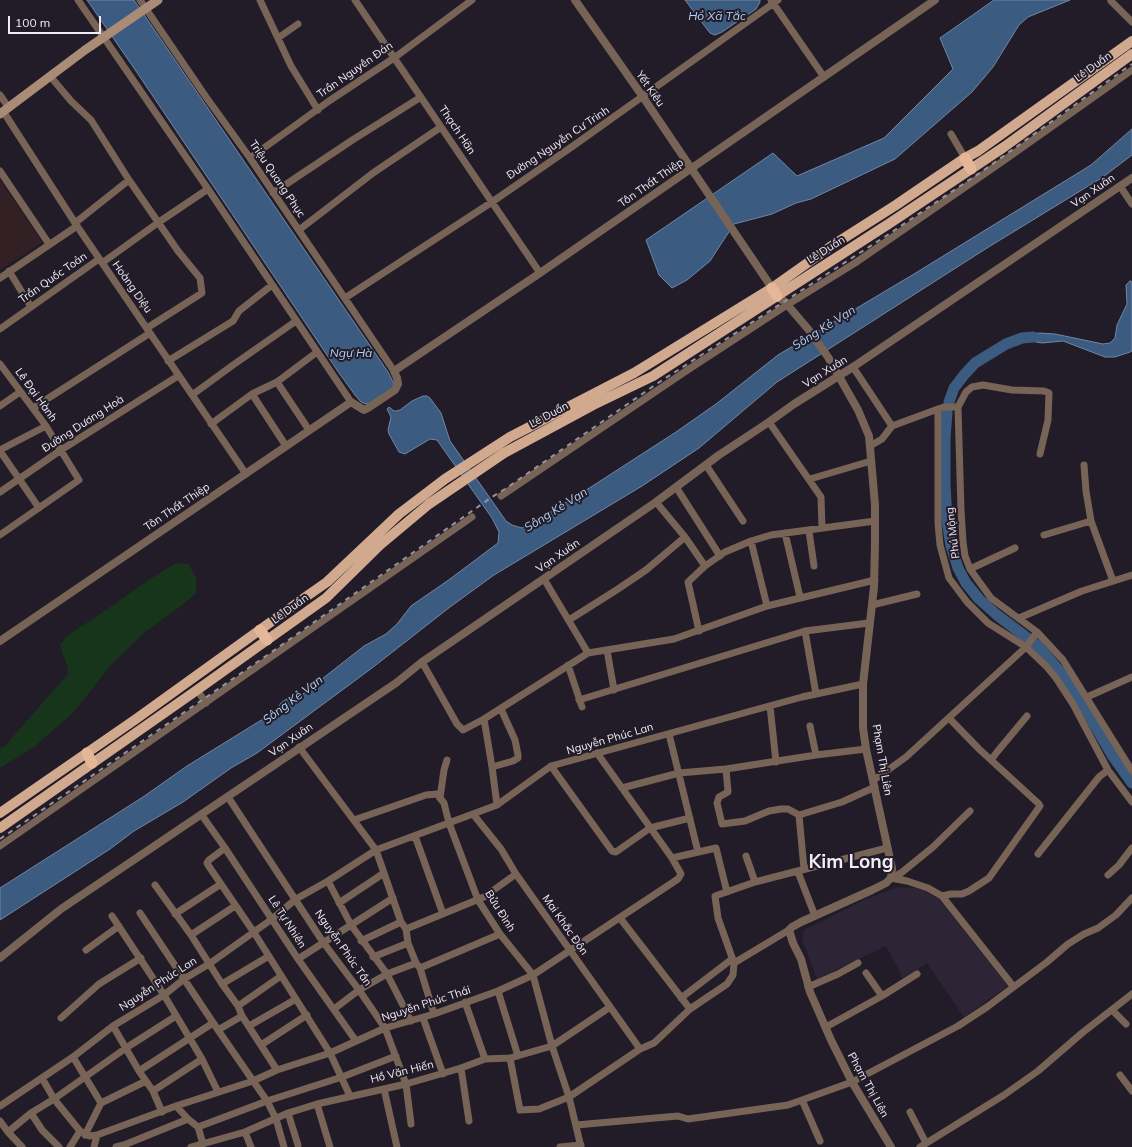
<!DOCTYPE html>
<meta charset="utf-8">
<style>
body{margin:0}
#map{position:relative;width:1132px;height:1147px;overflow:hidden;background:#221c28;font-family:Mulish,sans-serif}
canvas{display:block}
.scale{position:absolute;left:8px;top:16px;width:93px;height:18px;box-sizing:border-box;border:2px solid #f0ecf5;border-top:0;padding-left:5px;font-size:12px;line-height:14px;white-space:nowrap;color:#f0ecf5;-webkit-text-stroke:3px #221c28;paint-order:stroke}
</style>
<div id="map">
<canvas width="1132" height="1147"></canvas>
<div class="scale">100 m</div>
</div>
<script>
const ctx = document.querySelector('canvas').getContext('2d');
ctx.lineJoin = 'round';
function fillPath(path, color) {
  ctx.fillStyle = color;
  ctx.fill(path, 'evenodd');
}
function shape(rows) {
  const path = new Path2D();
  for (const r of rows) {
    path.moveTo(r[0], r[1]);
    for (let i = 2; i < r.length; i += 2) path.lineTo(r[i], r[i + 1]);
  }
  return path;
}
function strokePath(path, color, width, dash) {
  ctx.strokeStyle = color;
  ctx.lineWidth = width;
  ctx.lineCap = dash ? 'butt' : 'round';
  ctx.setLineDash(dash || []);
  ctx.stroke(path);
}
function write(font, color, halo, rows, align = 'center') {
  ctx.font = font + ' Mulish,sans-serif';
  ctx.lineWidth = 4;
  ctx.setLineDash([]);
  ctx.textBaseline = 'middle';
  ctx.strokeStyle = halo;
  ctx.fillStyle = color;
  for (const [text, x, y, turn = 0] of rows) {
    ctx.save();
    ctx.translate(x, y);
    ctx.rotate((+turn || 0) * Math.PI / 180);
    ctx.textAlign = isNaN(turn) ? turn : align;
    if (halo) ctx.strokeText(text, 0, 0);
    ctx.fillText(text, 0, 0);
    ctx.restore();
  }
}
fillPath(shape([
 [0,180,42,242,0,270]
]), '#332024');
fillPath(shape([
 [898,887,915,888,928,892,937,896,1008,986,964,1017,927,963,903,978,886,946,817,979,802,939,804,930,864,900]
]), '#2d2436');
fillPath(shape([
 [176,563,188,564,196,577,196,593,181,606,145,632,110,666,73,713,34,747,0,768,0,748,4,747,68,674,67,666,60,645,67,636,109,608,150,579]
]), '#17351b');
const water = shape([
 [87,0,134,0,388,372,394,384,393,388,370,403,366,404,361,402,355,395,339,373,138,74,87,0],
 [685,0,760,0,760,2,756,9,722,32,715,35,710,33,685,0],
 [994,0,1070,0,1028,17,1019,25,993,67,972,92,895,159,811,199,796,203,772,214,734,224,710,261,687,280,672,288,659,275,646,240,773,153,797,176,884,138,953,69,940,38,994,0],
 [1132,129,1132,155,1103,177,987,248,777,382,699,448,642,486,494,575,450,607,372,668,257,753,231,768,183,802,134,831,110,849,0,920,0,888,143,797,187,766,276,711,281,703,285,700,289,698,299,697,364,646,386,634,397,624,411,606,450,579,498,543,499,532,492,518,437,440,430,439,405,454,399,452,389,434,388,430,391,417,387,409,389,407,394,411,396,411,400,410,412,401,423,396,427,396,430,398,441,413,450,441,506,521,512,525,522,528,537,520,591,487,676,432,716,404,778,355,914,274,1091,165,1132,129],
 [1130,281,1132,282,1132,351,1130,352,1115,357,1105,357,1063,341,1042,343,1019,339,1028,334,1040,333,1055,334,1103,344,1110,343,1115,338,1117,325,1127,304,1126,285,1130,281]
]);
fillPath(water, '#3c5b80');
strokePath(water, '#7286a3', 1);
strokePath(shape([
 [949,402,954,388,964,375,975,363,1006,344,1022,338,1033,337],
 [947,412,945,438,945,484,947,521,951,546,958,568,966,583,979,599,997,615,1038,646,1063,675,1079,698,1112,755,1132,783]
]), '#3c5b80', 11);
strokePath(shape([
 [78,0,208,189,351,402],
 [140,0,206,97,250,158,394,371],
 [260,0,291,66,318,110],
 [355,0,540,273],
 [771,0,824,77],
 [1111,1,1132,22],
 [278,38,298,24],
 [50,76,71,101,91,120,129,180,178,251,200,278,202,293,147,328],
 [0,95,9,108],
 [3,111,77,226,246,474],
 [951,134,965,158],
 [250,158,329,101,394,58,472,0],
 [0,171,49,244],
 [1120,186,1132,204],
 [273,193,354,139,421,97],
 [75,223,129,180],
 [299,230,373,173,441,127],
 [102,263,159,222,208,189],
 [9,271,31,307],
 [0,278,77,226],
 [345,298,492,202,573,146,778,0],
 [0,329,99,259],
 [168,361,233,321,239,311,272,285],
 [0,364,46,426,79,480,0,535],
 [853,367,892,426,938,409,944,407,958,407],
 [277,382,309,430],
 [252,394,286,446],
 [192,395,233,365,296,321],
 [0,406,20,392],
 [33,408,150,333],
 [938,409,938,523,940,545,949,578,967,602,988,623,1026,647,1047,667,1056,678,1073,704,1108,770,1132,802],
 [769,422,821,497,822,528],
 [211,424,252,394,277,382,317,352],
 [870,446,882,439,892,426],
 [0,450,46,426],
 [0,451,39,508],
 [1040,454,1048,420,1049,393,1044,391,1012,390,983,385,972,387,966,392,958,407,961,510,963,542,965,556,970,569,991,598,1037,632,1063,660,1132,771],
 [706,465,743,521],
 [1084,465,1086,491,1091,521,1113,581],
 [810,479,871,461],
 [676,487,720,556],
 [0,492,61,450,178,376],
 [501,496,686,371,787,305,855,263,1003,161,1132,70],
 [656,502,685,537,705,566],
 [809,531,814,566],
 [785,533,800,597],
 [1044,535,1091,521],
 [751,541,767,606],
 [970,569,1015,548],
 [544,579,588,653],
 [872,605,917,594],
 [1019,618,1082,591,1132,575],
 [569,620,618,589,646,570,685,537],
 [699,631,688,582,705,566,725,552,751,541,771,535,875,521],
 [805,631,816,694],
 [607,650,614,690],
 [422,662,457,724,463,730,484,719,588,653,674,639,767,606,875,580],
 [568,665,582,707],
 [197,690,206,703],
 [1087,697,1132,677],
 [579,700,805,631,869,623],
 [770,706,776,762],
 [484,719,492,767,497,805],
 [810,726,816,755],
 [669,734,698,852],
 [299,747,376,850,401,922,406,929,408,943,416,963,420,968,434,1014],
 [991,760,997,752,1027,716],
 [551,766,612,851,616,852,650,828,690,818],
 [492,767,513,761,518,758,518,755,515,740,501,709],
 [726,769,728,792,719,797,717,803,722,824,745,821,769,811,781,809,788,809,799,815,842,802,875,787],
 [874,780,906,757,1026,647,1037,632],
 [622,788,679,773,726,769,816,755,866,749],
 [228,797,323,942,359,990,385,1028,406,1084,411,1124],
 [440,798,444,770,447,760],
 [201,814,225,848,298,959,356,1041],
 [473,814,501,849,516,874,640,1049],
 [799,815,804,869],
 [354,820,426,795,437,794,440,798,444,803,449,823,478,900,500,934,533,975,552,1046,569,1097,581,1147],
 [415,836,443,914],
 [0,846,472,517],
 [225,848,209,860,207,863,208,865,253,931,330,1053,350,1096],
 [1038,854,1099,777,1108,770],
 [746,856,755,882],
 [672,858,716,848,727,892],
 [798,872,815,916],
 [1108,875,1119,865,1132,848],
 [891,878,907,881,928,888,942,896,951,894,962,894,969,891,989,878,1040,806,1039,804,979,749,949,718],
 [891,878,901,873,933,847,970,811],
 [328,881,351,925,387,974,411,1021],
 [155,885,191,935,222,984,238,1006,242,1016,277,1070],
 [942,896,1013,986],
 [339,903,384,873],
 [140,913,218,1030,267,1101,276,1119,284,1147],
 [175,914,221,884],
 [112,916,164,995,202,1059,218,1092],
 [620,918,690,1009],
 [406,929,484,897,516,874],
 [191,935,235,906],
 [361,941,401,922],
 [86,950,119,926],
 [373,957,408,943],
 [298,959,393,898],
 [734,963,789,930],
 [420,968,500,934],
 [222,984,269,956],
 [808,987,838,974,858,963],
 [498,991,518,1056],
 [882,996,917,974],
 [681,998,732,959],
 [465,1002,485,1059],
 [238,1006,281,976],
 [334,1009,359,990,387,974,416,963],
 [1112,1010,1126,1024],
 [61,1018,99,984,141,958],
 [423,1018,443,1074],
 [113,1026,139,1071,153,1091,162,1112],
 [249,1026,296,999],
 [826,1027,882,996,866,973],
 [218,1030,242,1016],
 [261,1045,307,1015],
 [73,1057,101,1103],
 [510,1058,520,1110,539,1109,569,1097,640,1049,654,1043,690,1009,727,984,733,975,734,963,718,918,715,896,755,882,887,848],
 [461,1068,469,1121],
 [139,1071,213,1023],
 [1120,1075,1132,1091],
 [42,1078,54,1099,80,1131,89,1136,97,1135,176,1106,253,1081,277,1070,330,1053,385,1028,434,1014,498,991,533,975,678,879,681,874,672,858,597,753],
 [384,1089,397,1147],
 [153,1091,202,1059],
 [802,1100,820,1141],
 [317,1104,330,1147],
 [0,1106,73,1057,113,1026,164,995,184,979,209,964,272,919,296,899,328,881,376,850,497,805,551,766,802,697,863,684],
 [176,1106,188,1119,198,1127,203,1144],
 [910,1112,926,1143],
 [31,1113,42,1130,59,1147],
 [288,1113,298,1145],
 [0,1121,8,1132,22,1147],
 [576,1125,678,1116,688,1119,788,1105,852,1082,958,1026,987,1007,1047,962,1068,944,1084,934,1098,928,1116,915,1132,898],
 [198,1127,267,1101,342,1077,396,1056],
 [8,1132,31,1113,54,1099,126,1048,176,1016],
 [245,1132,251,1147],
 [85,1135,101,1103,146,1081],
 [70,1147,80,1131],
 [94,1147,97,1135],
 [116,1147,124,1145,188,1119],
 [191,1147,245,1132,288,1113,317,1104,406,1084,461,1068,485,1059,510,1058,552,1046,610,1007],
 [560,1147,581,1145],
 [920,1147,1004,1095,1038,1071,1082,1033,1132,994]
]), '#776457', 7);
strokePath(shape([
 [575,0,643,97,772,288],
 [777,296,785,302,808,329,828,357,858,410,869,436,875,505,875,542,874,587,863,684,863,728,866,749,892,868,891,878,886,883,872,890,801,922,792,927,789,930,793,943,801,959,810,992,831,1040,852,1082,891,1147],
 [0,641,351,402,364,410,368,408,395,390,398,384,397,378,394,371,540,273,935,0],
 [0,958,61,909,396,683,422,662,656,502,719,455,769,422,794,404,853,367,1132,178]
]), '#776457', 8);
strokePath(shape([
 [0,114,85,50,158,0]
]), '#aa8b76', 9);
strokePath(shape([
 [0,813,136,719,307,596,327,582,399,514,445,479,510,437,634,373,772,288,830,247,896,205,965,158,978,151,1132,41],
 [0,828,197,690,326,598,380,545,429,504,504,453,593,405,653,376,890,223,1004,147,1132,54]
]), '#d1a98e', 10);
strokePath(shape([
 [965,158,971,169],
 [772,288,777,296],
 [260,630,267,640],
 [87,753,92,763]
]), '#e3b798', 11);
strokePath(shape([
 [0,839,266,656,492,497,505,489,658,383,886,236,984,170,1132,64]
]), '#97929c', 2, [5, 5]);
write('11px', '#f0ecf5', '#221c28', [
 ["Lê Duẩn",1093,67,-36],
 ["Trần Nguyên Đán",355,70,-35],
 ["Yết Kiêu",650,89,55],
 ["Thạch Hãn",457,130,56],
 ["Đường Nguyễn Cư Trinh",558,143,-34],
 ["Triệu Quang Phục",277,179,56],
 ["Tôn Thất Thiệp",651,183,-35],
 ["Vạn Xuân",1093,191,-35],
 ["Lê Duẩn",826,250,-32],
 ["Trần Quốc Toản",53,278,-35],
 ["Hoàng Diệu",132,287,55],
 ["Vạn Xuân",825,372,-32],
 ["Lê Đại Hành",36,395,54],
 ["Lê Duẩn",549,415,-28],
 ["Đường Dương Hoà",83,424,-33],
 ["Tôn Thất Thiệp",177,507,-34],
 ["Phú Mộng",953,533,-97],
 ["Vạn Xuân",558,556,-35],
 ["Lê Duẩn",290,609,-36],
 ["Nguyễn Phúc Lan",610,739,-16],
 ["Vạn Xuân",291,740,-35],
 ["Phạm Thị Liên",882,760,80],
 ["Bửu Đình",500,911,58],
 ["Lê Tự Nhiên",287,922,57],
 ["Mai Khắc Đôn",565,925,55],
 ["Nguyễn Phúc Tần",343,948,55],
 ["Nguyễn Phúc Lan",158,984,-33],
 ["Nguyễn Phúc Thái",426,1004,-18],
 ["Hồ Văn Hiến",402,1072,-14],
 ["Phạm Thị Liên",868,1085,61]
]);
write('italic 12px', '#b3d2f6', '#221c28', [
 ["Hồ Xã Tắc",717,16],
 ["Sông Kẻ Vạn",824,328,-32],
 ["Ngự Hà",351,353],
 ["Sông Kẻ Vạn",556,510,-32],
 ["Sông Kẻ Vạn",293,700,-37]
]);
write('bold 19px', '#f0ecf5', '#221c28', [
 ["Kim Long",851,862]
]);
</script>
